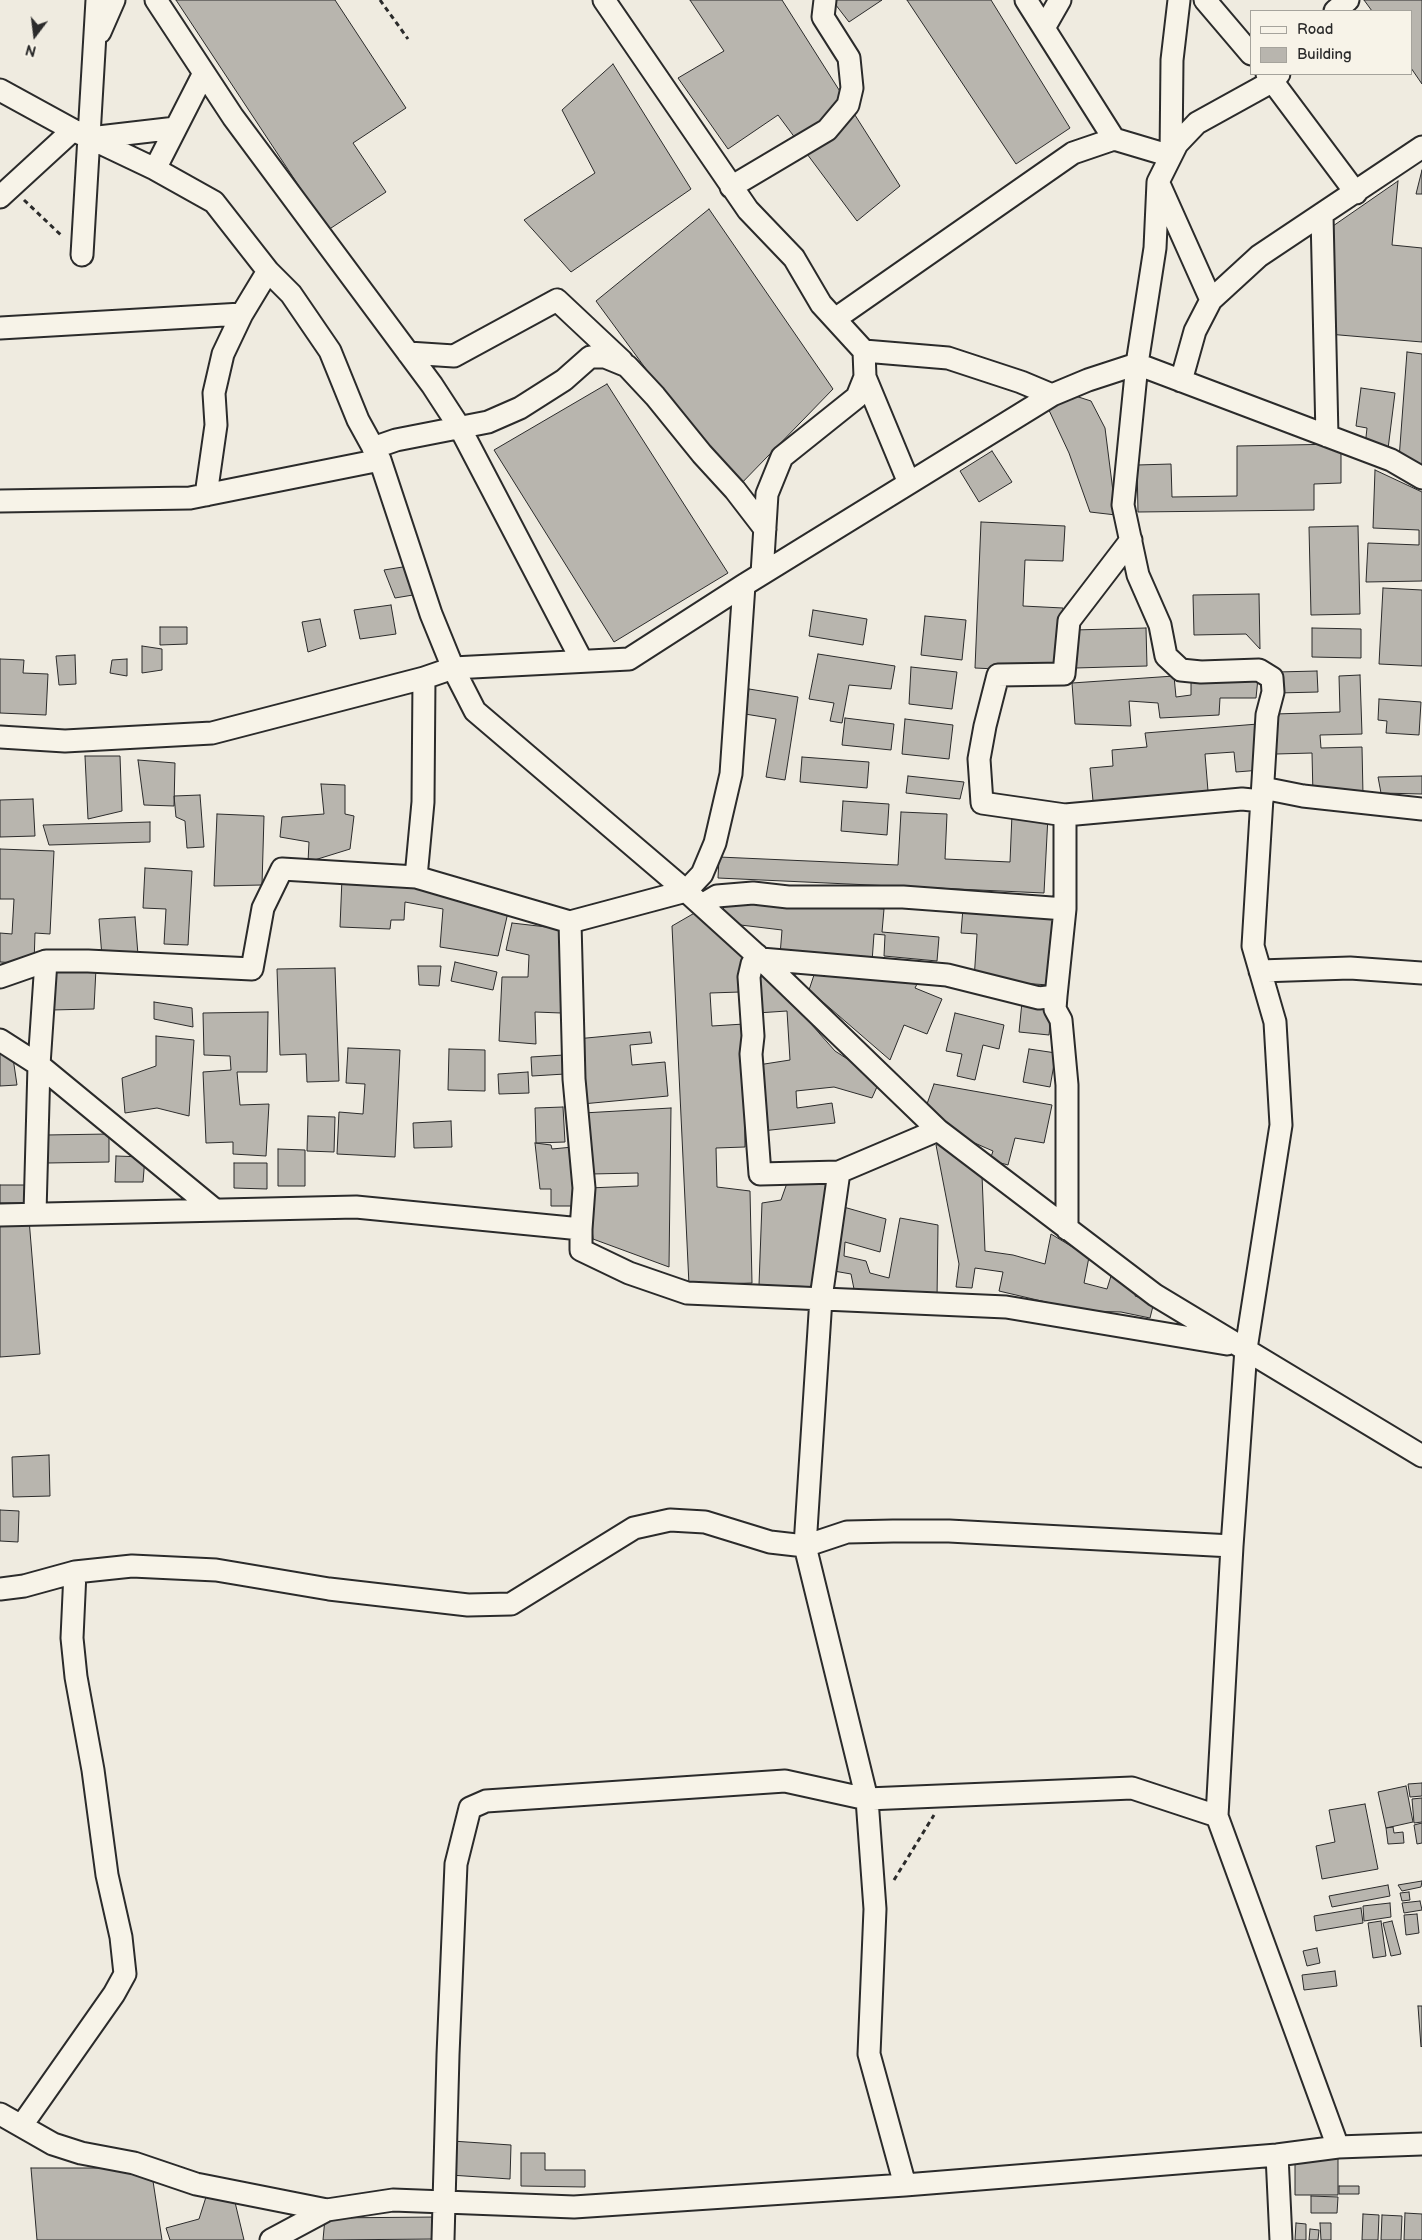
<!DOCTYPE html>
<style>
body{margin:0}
#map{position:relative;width:1422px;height:2240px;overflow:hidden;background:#efebe0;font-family:"Balsamiq Sans",sans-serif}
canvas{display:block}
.legend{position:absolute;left:1250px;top:10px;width:162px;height:65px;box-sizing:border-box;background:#f7f3e8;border:1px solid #a5a39c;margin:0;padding:6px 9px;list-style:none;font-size:15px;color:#2b2b2b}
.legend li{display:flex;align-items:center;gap:10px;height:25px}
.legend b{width:25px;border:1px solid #a5a39c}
.north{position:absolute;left:10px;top:10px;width:50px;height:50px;-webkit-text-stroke:4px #f7f3e8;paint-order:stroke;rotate:195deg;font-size:14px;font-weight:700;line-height:20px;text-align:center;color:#2b2b2b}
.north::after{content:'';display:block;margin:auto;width:18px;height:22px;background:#2b2b2b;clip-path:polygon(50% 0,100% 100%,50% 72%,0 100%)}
</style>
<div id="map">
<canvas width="1422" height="2240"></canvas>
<ul class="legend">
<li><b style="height:6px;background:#f7f3e8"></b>Road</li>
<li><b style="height:14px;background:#b8b5ae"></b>Building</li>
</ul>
<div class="north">N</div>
</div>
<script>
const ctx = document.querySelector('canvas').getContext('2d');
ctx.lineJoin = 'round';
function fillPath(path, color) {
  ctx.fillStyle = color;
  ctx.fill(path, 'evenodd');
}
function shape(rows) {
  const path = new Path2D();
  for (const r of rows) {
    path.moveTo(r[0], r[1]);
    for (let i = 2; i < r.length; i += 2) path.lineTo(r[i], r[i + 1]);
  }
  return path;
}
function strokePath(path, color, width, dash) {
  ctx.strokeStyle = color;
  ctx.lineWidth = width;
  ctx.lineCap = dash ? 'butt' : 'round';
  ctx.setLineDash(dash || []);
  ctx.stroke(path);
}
const building = shape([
 [176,0,335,0,406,108,353,143,386,192,328,230,176,0],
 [690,0,782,0,900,186,857,221,778,115,728,149,678,78,724,51,690,0],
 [832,0,882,0,849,22,832,0],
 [907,0,991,0,1070,128,1016,164,907,0],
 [1364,0,1422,0,1422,84,1411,68,1411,11,1372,11,1364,0],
 [613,64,691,189,571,272,524,220,595,173,562,110,613,64],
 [1422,170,1422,194,1416,194,1422,170],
 [1398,181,1392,245,1422,248,1422,342,1328,334,1333,226,1398,181],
 [709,209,833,389,735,490,596,301,709,209],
 [1407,352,1422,354,1422,470,1399,459,1407,352],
 [607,384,728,573,614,642,494,450,607,384],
 [1361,388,1395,393,1388,449,1365,446,1367,428,1356,426,1361,388],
 [1069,394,1091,401,1105,428,1116,515,1090,512,1069,453,1047,406,1069,394],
 [1341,444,1341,483,1314,484,1314,510,1138,512,1137,465,1171,464,1172,497,1237,496,1237,446,1341,444],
 [992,451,1012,482,979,502,960,471,992,451],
 [1375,470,1422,492,1422,581,1366,582,1368,543,1419,545,1419,530,1373,528,1375,470],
 [981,522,1065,526,1063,561,1025,560,1023,606,1063,608,1060,672,975,668,981,522],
 [1358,526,1360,614,1311,615,1309,527,1358,526],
 [409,566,413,595,395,598,384,570,409,566],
 [1383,588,1422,590,1422,666,1379,664,1383,588],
 [1259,594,1260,649,1246,634,1194,635,1193,595,1259,594],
 [391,605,396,634,360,639,354,610,391,605],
 [813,610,867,619,863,645,809,636,813,610],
 [925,616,966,620,962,660,921,655,925,616],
 [320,619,326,646,308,652,302,622,320,619],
 [160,627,187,627,187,644,160,645,160,627],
 [1146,628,1147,666,1075,668,1074,630,1146,628],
 [1312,628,1361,629,1361,658,1312,657,1312,628],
 [142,646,162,649,162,670,142,673,142,646],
 [818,654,895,666,891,689,849,685,842,723,830,721,834,703,809,699,818,654],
 [75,655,76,684,59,685,56,656,75,655],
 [0,659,24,660,23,673,48,674,46,715,0,713,0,659],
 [127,659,127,676,110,673,112,660,127,659],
 [911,667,957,672,952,709,909,704,911,667],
 [1317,671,1318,692,1278,693,1277,672,1317,671],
 [1360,675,1362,734,1320,735,1321,748,1362,747,1363,795,1313,796,1312,753,1276,754,1275,714,1340,712,1339,676,1360,675],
 [1174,676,1176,697,1191,695,1191,681,1258,678,1256,698,1220,698,1219,715,1160,718,1158,703,1129,701,1131,726,1075,724,1072,683,1174,676],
 [749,689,798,697,785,780,766,777,776,719,745,714,749,689],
 [1379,699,1421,702,1419,735,1386,733,1387,721,1378,720,1379,699],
 [845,718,894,724,891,750,842,745,845,718],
 [905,719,953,725,949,759,902,754,905,719],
 [1258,724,1261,770,1236,772,1234,752,1205,754,1208,791,1093,801,1090,768,1113,766,1112,750,1147,747,1145,733,1258,724],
 [85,756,120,756,122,811,88,819,85,756],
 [802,757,869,762,867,788,800,782,802,757],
 [138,760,175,763,174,806,144,805,138,760],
 [908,776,964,782,960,799,906,793,908,776],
 [1422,776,1422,794,1381,793,1378,777,1422,776],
 [321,784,345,785,345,814,354,816,350,849,308,862,309,842,280,837,282,817,324,814,321,784],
 [200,795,204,847,187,848,185,821,176,817,174,796,200,795],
 [33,799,35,836,0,837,0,800,33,799],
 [843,801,889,804,887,835,841,831,843,801],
 [901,812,947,814,945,859,1010,862,1012,814,1048,816,1044,893,718,878,719,857,898,865,901,812],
 [217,814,264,816,262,885,214,886,217,814],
 [150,822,150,842,49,845,43,825,150,822],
 [0,849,54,851,50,934,35,933,34,964,0,962,0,933,12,934,14,899,0,899,0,849],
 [145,868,192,871,188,945,164,944,166,909,143,908,145,868],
 [342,878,416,881,509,908,498,956,440,947,443,909,405,902,404,920,391,920,390,929,340,927,342,878],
 [723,898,884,909,882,932,939,937,937,961,884,956,885,935,874,934,872,962,780,955,782,930,724,923,723,898],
 [963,908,1054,914,1049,985,974,980,977,934,961,933,963,908],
 [698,911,745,950,740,992,710,993,712,1026,744,1024,745,1147,716,1148,717,1187,750,1191,752,1283,689,1285,672,926,698,911],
 [135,917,138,955,102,957,99,919,135,917],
 [512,923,564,929,560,956,561,1013,535,1012,536,1044,499,1041,502,977,528,977,529,955,506,950,512,923],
 [455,962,497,972,493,990,451,981,455,962],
 [757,963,835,1051,880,1080,872,1098,834,1087,796,1091,797,1108,832,1103,835,1123,762,1131,758,1065,790,1060,787,1011,757,1013,757,963],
 [52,966,96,968,94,1009,51,1010,52,966],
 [418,966,441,966,439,986,419,985,418,966],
 [335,968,339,1081,307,1082,306,1054,280,1055,277,969,335,968],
 [815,972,919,980,915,988,942,999,927,1034,904,1025,890,1060,809,990,815,972],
 [154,1002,192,1008,193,1027,154,1019,154,1002],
 [1022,1002,1052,1005,1049,1035,1019,1032,1022,1002],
 [268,1012,267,1072,237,1072,240,1105,269,1104,266,1156,233,1154,233,1142,206,1143,203,1072,231,1070,230,1056,204,1055,203,1013,268,1012],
 [955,1013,1004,1025,999,1049,983,1045,975,1080,957,1076,962,1054,946,1051,955,1013],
 [650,1032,652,1043,630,1045,632,1065,665,1062,668,1096,582,1104,576,1039,650,1032],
 [156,1036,194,1040,189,1116,157,1108,125,1113,122,1078,156,1066,156,1036],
 [348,1048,400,1050,395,1157,337,1154,339,1112,363,1114,365,1084,346,1083,348,1048],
 [449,1049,485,1050,485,1091,448,1090,449,1049],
 [1029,1049,1056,1053,1050,1087,1023,1082,1029,1049],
 [12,1051,17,1085,0,1086,0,1052,12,1051],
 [564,1055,565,1074,532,1076,531,1057,564,1055],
 [528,1072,529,1093,499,1094,498,1074,528,1072],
 [934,1084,1052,1105,1044,1143,1015,1138,1008,1165,990,1160,993,1151,954,1134,927,1104,934,1084],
 [563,1107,565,1142,536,1143,535,1108,563,1107],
 [671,1108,669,1267,593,1239,588,1188,638,1186,638,1173,591,1174,583,1113,671,1108],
 [308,1116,335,1117,334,1152,307,1151,308,1116],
 [451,1121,452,1147,414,1148,413,1123,451,1121],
 [109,1134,109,1162,47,1163,46,1135,109,1134],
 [948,1142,982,1175,985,1251,1013,1255,1045,1264,1051,1234,1089,1257,1084,1283,1107,1289,1111,1276,1137,1290,1135,1296,1154,1302,1150,1318,1121,1312,1084,1311,999,1291,1003,1272,975,1268,972,1288,956,1287,959,1264,936,1145,948,1142],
 [535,1143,551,1145,552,1149,573,1147,578,1206,551,1206,551,1189,540,1189,535,1143],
 [278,1149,305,1150,305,1186,278,1186,278,1149],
 [116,1156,145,1157,143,1182,115,1182,116,1156],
 [234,1163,267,1163,267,1189,234,1188,234,1163],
 [829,1182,820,1287,759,1285,762,1203,781,1200,787,1183,829,1182],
 [0,1185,26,1185,26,1203,0,1203,0,1185],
 [840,1206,886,1219,880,1252,845,1242,844,1256,866,1261,870,1273,889,1278,900,1218,938,1225,937,1299,854,1289,851,1274,828,1270,840,1206],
 [29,1219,40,1354,0,1357,0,1222,29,1219],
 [49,1455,50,1496,13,1497,12,1457,49,1455],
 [0,1510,19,1511,18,1542,0,1541,0,1510],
 [1422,1783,1422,1796,1410,1797,1408,1784,1422,1783],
 [1406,1786,1413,1822,1386,1828,1378,1792,1406,1786],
 [1422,1798,1422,1822,1414,1823,1412,1799,1422,1798],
 [1365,1804,1378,1869,1322,1879,1316,1846,1335,1842,1329,1810,1365,1804],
 [1422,1823,1422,1843,1417,1844,1414,1825,1422,1823],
 [1393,1827,1394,1833,1403,1832,1404,1843,1388,1844,1386,1828,1393,1827],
 [1422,1881,1421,1887,1402,1891,1398,1885,1422,1881],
 [1388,1885,1390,1896,1332,1907,1329,1896,1388,1885],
 [1409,1892,1410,1900,1402,1901,1400,1893,1409,1892],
 [1420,1901,1422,1910,1404,1913,1402,1903,1420,1901],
 [1390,1903,1391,1917,1364,1921,1363,1906,1390,1903],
 [1361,1908,1363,1923,1316,1931,1314,1916,1361,1908],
 [1417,1914,1419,1933,1406,1935,1404,1915,1417,1914],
 [1381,1921,1386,1956,1373,1958,1368,1923,1381,1921],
 [1392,1921,1401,1954,1391,1956,1383,1923,1392,1921],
 [1317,1948,1320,1963,1307,1966,1303,1951,1317,1948],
 [1335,1971,1337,1986,1304,1990,1302,1975,1335,1971],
 [1418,2006,1422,2006,1422,2046,1421,2047,1418,2006],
 [452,2141,511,2145,510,2179,450,2175,452,2141],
 [521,2153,545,2153,545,2170,585,2170,585,2187,521,2186,521,2153],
 [1295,2157,1338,2157,1338,2195,1295,2195,1295,2157],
 [31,2168,151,2168,162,2240,37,2240,31,2168],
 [1339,2186,1359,2186,1359,2194,1339,2194,1339,2186],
 [1311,2196,1338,2197,1337,2213,1311,2213,1311,2196],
 [206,2197,234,2198,244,2240,170,2240,166,2228,199,2219,206,2197],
 [1405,2213,1422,2214,1422,2240,1404,2240,1405,2213],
 [1363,2214,1379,2215,1378,2240,1362,2240,1363,2214],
 [1382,2215,1402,2216,1401,2240,1381,2240,1382,2215],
 [438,2217,435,2239,323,2240,325,2218,438,2217],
 [1296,2223,1306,2224,1306,2240,1295,2240,1296,2223],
 [1320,2223,1331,2223,1331,2240,1321,2240,1320,2223],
 [1310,2229,1319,2230,1318,2240,1309,2240,1310,2229]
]);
fillPath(building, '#b8b5ae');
strokePath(building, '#2b2b2b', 1);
const street = shape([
 [156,0,233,117,432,385,460,428,582,661],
 [604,0,748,210,794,258,821,304,864,351,865,377,857,397,782,457,767,494,762,574],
 [1026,0,1114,139],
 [1205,0,1251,54],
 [1335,11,1348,0],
 [1044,28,1060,0],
 [100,32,114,0],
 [1267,74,1356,193],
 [1279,74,1273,81,1197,123,1177,144,1158,182,1155,248,1137,364,1123,505,1138,575,1160,625,1166,656,1181,670,1201,672,1259,670,1272,678,1273,692,1267,715,1253,946,1275,1022,1281,1125,1246,1349,1232,1546,1217,1816,1338,2147],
 [0,90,73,130,155,169,214,202,268,271,291,294,330,351,358,420,380,460,431,614,453,668,475,711,686,891,761,959,938,1130,1155,1295,1422,1456],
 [90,138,176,128],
 [155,169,204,73],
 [1160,186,1211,300],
 [731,187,827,130,848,105,852,88,849,58,823,17,825,0],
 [0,197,73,130],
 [1322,215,1327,436],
 [82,255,97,0],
 [835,319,1073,153,1114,139,1171,156,1172,60,1179,0],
 [0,328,242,314],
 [864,351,948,358,1021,382,1052,395],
 [408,353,454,356,557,300,622,361],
 [865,377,909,483],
 [1181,381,1195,331,1211,300,1259,256,1422,147],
 [373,448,396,440,488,422,520,408,564,380,590,357,605,357,627,366,655,396,702,454,735,490,765,529],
 [206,495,216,425,214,393,223,354,242,314,268,271],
 [0,501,190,498,380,460],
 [0,737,65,741,212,733,424,678,453,668,629,659,744,585,1052,395,1088,380,1137,364,1391,460,1422,478],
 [1263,788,1303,796,1422,809],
 [1065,815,1242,799,1262,801],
 [416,877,423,802,424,678],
 [702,905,717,896,753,893,788,897,903,897,1065,909,1065,815,982,803,979,759,985,726,998,675,1064,674,1069,621,1131,540],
 [757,955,752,964,749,977,753,1036,751,1054,760,1174,839,1172],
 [761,959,947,975,1039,998,1056,996,1055,1009,1061,1020,1067,1085,1067,1229],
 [1260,971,1350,968,1422,973],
 [0,977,46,961],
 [1056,996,1065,909],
 [0,1040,39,1065,215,1210],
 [35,1213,39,1065,46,961,88,961,252,969,263,908,282,869,416,877,570,922],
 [0,1215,356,1207,581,1229,581,1250,629,1273,687,1293,1006,1307,1227,1344],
 [581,1229,584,1188,574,1079,570,922,686,891,702,874,715,843,731,774,744,585],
 [0,1589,24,1586,75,1572,132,1566,216,1570,329,1589,468,1605,511,1604,634,1528,670,1520,705,1522,770,1542,805,1546,847,1532,893,1531,949,1531,1232,1546],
 [0,2114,53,2144,81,2153,134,2163,196,2184,327,2210],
 [22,2125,114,1994,125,1974,121,1937,107,1875,93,1770,76,1677,72,1638,75,1572],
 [1277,2155,1281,2240],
 [905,2185,869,2054,875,1909,867,1799,805,1546,821,1298,839,1172,938,1130],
 [271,2240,327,2210,393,2200,574,2207,905,2185,1277,2155,1338,2147,1422,2144],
 [443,2240,448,2055,456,1864,470,1808,486,1801,785,1781,867,1799,1132,1788,1217,1816]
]);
strokePath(street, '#2b2b2b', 25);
strokePath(shape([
 [380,0,408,39],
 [24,200,63,237],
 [894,1880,934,1815]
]), '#2b2b2b', 3, [5, 4]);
strokePath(street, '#f7f3e8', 21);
</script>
